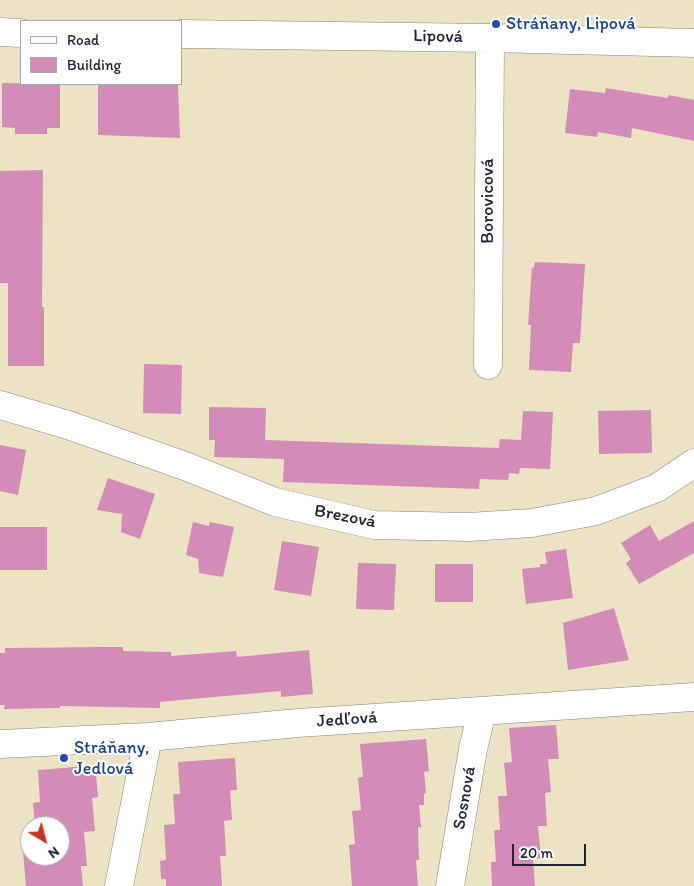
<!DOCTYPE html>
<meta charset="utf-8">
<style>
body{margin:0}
#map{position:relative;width:694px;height:886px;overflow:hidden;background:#ebe3c3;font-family:Itim,sans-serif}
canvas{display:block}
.legend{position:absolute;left:20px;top:20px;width:162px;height:65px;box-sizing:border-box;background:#fff;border:1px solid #a7a7b1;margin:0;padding:6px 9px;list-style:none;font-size:15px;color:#22223b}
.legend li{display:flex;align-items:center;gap:10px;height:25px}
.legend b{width:25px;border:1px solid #a7a7b1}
.north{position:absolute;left:20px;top:816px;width:50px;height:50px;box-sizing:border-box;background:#fff;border:1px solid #a7a7b1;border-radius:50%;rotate:143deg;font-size:14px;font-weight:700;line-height:20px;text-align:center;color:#22223b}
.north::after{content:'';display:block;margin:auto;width:18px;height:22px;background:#c8321e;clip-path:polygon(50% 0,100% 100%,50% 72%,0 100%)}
.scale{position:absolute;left:512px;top:844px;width:74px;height:22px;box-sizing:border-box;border:2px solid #22223b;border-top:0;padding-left:6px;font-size:15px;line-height:18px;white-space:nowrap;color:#22223b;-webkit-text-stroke:4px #fff;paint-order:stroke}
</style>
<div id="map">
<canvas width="694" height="886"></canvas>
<ul class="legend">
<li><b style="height:6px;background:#fff"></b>Road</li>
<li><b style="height:14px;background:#d38cb8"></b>Building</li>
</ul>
<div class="north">N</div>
<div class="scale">20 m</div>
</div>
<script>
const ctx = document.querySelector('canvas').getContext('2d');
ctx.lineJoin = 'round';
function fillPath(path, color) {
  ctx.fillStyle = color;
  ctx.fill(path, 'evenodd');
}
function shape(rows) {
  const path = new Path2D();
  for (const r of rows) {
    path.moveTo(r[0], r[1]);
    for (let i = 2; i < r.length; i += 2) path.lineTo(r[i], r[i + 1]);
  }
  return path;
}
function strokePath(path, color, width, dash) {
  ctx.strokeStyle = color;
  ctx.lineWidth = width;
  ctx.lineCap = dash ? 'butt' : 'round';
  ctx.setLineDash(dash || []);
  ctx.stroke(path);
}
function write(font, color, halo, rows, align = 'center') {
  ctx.font = font + ' Itim,sans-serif';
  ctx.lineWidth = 4;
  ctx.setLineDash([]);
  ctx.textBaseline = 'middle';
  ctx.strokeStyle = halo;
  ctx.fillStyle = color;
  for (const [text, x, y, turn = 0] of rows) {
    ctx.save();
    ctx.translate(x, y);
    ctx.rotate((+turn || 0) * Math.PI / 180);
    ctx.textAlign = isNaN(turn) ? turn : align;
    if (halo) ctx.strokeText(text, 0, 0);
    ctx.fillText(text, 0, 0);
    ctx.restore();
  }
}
fillPath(shape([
 [2,83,60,84,60,128,47,128,47,134,15,134,15,128,2,127],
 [98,84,178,84,180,138,98,135],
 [606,88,668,98,668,95,694,100,694,141,632,128,631,138,598,132,597,137,565,133,570,89,605,93],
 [43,170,42,307,44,307,44,366,8,366,8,283,0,283,0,171],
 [535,262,585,264,580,343,573,343,571,372,529,370,531,325,528,325,532,267,534,268],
 [144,364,182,365,181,414,143,413],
 [209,407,266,408,265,440,499,448,500,439,521,440,523,411,553,412,550,469,520,468,519,474,509,473,508,480,480,479,479,489,283,482,284,459,214,457,215,440,209,440],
 [651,410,652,453,599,454,598,411],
 [0,445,26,450,18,495,0,491],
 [108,478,155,494,140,539,121,532,122,514,97,510],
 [694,521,694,553,639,584,626,563,631,559,621,543,650,525,659,541],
 [193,522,209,526,210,522,234,527,223,577,199,573,198,559,186,555],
 [0,527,47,527,47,570,0,570],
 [282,541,319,547,311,596,274,590],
 [566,549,573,598,526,604,522,569,540,567,540,564,547,564,545,552],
 [358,563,396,564,394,610,356,609],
 [435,564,473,564,473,602,435,602],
 [614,608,629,660,568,670,563,623],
 [104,647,123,647,123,651,171,652,171,656,236,651,237,657,309,650,313,694,281,697,281,691,170,701,160,702,160,708,60,706,60,708,4,709,5,705,0,705,0,653,5,653,5,648],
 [556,725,559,759,548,759,551,792,545,793,547,826,538,826,541,858,533,859,535,886,492,886,491,862,496,862,494,830,500,830,498,796,507,796,504,763,512,762,509,728],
 [426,739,429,771,424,772,426,793,424,794,424,805,419,805,421,827,418,827,419,860,416,860,418,886,352,886,349,845,355,844,352,811,361,810,358,778,363,777,360,744],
 [235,758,237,790,230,790,232,820,224,821,226,856,220,856,222,886,166,886,166,879,161,879,160,861,166,860,164,825,175,824,173,794,180,794,178,762],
 [87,766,88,775,96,775,98,797,92,798,95,831,84,832,87,866,81,866,83,886,26,886,23,852,30,851,30,856,60,856,60,826,35,826,33,803,40,802,38,770]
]), '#d38cb8');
const minor = shape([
 [0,32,21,33],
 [181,34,490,38,694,43],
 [488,365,490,38],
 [0,405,68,425,185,466,275,502,374,525,469,527,532,523,596,511,657,488,694,463],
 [0,744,148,737,298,723,694,697],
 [119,886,148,737],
 [450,886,473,749,482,711]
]);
strokePath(minor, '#86827f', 29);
strokePath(minor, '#fff', 28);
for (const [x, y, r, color] of [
 [496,24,5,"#1a4fb4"],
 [64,758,5,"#1a4fb4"]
]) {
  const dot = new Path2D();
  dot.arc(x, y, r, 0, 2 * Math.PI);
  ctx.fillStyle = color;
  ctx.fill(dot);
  strokePath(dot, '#fff', 2);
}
write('18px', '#164399', '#fff', [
 ["Stráňany, Lipová",506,24],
 ["Stráňany,",74,748],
 ["Jedlová",74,769]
], 'left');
write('18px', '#22223b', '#fff', [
 ["Lipová",438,37,1],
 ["Borovicová",488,201,-90],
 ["Brezová",345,517,11],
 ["Jedľová",347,720,-4],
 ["Sosnová",465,798,-80]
]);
</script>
